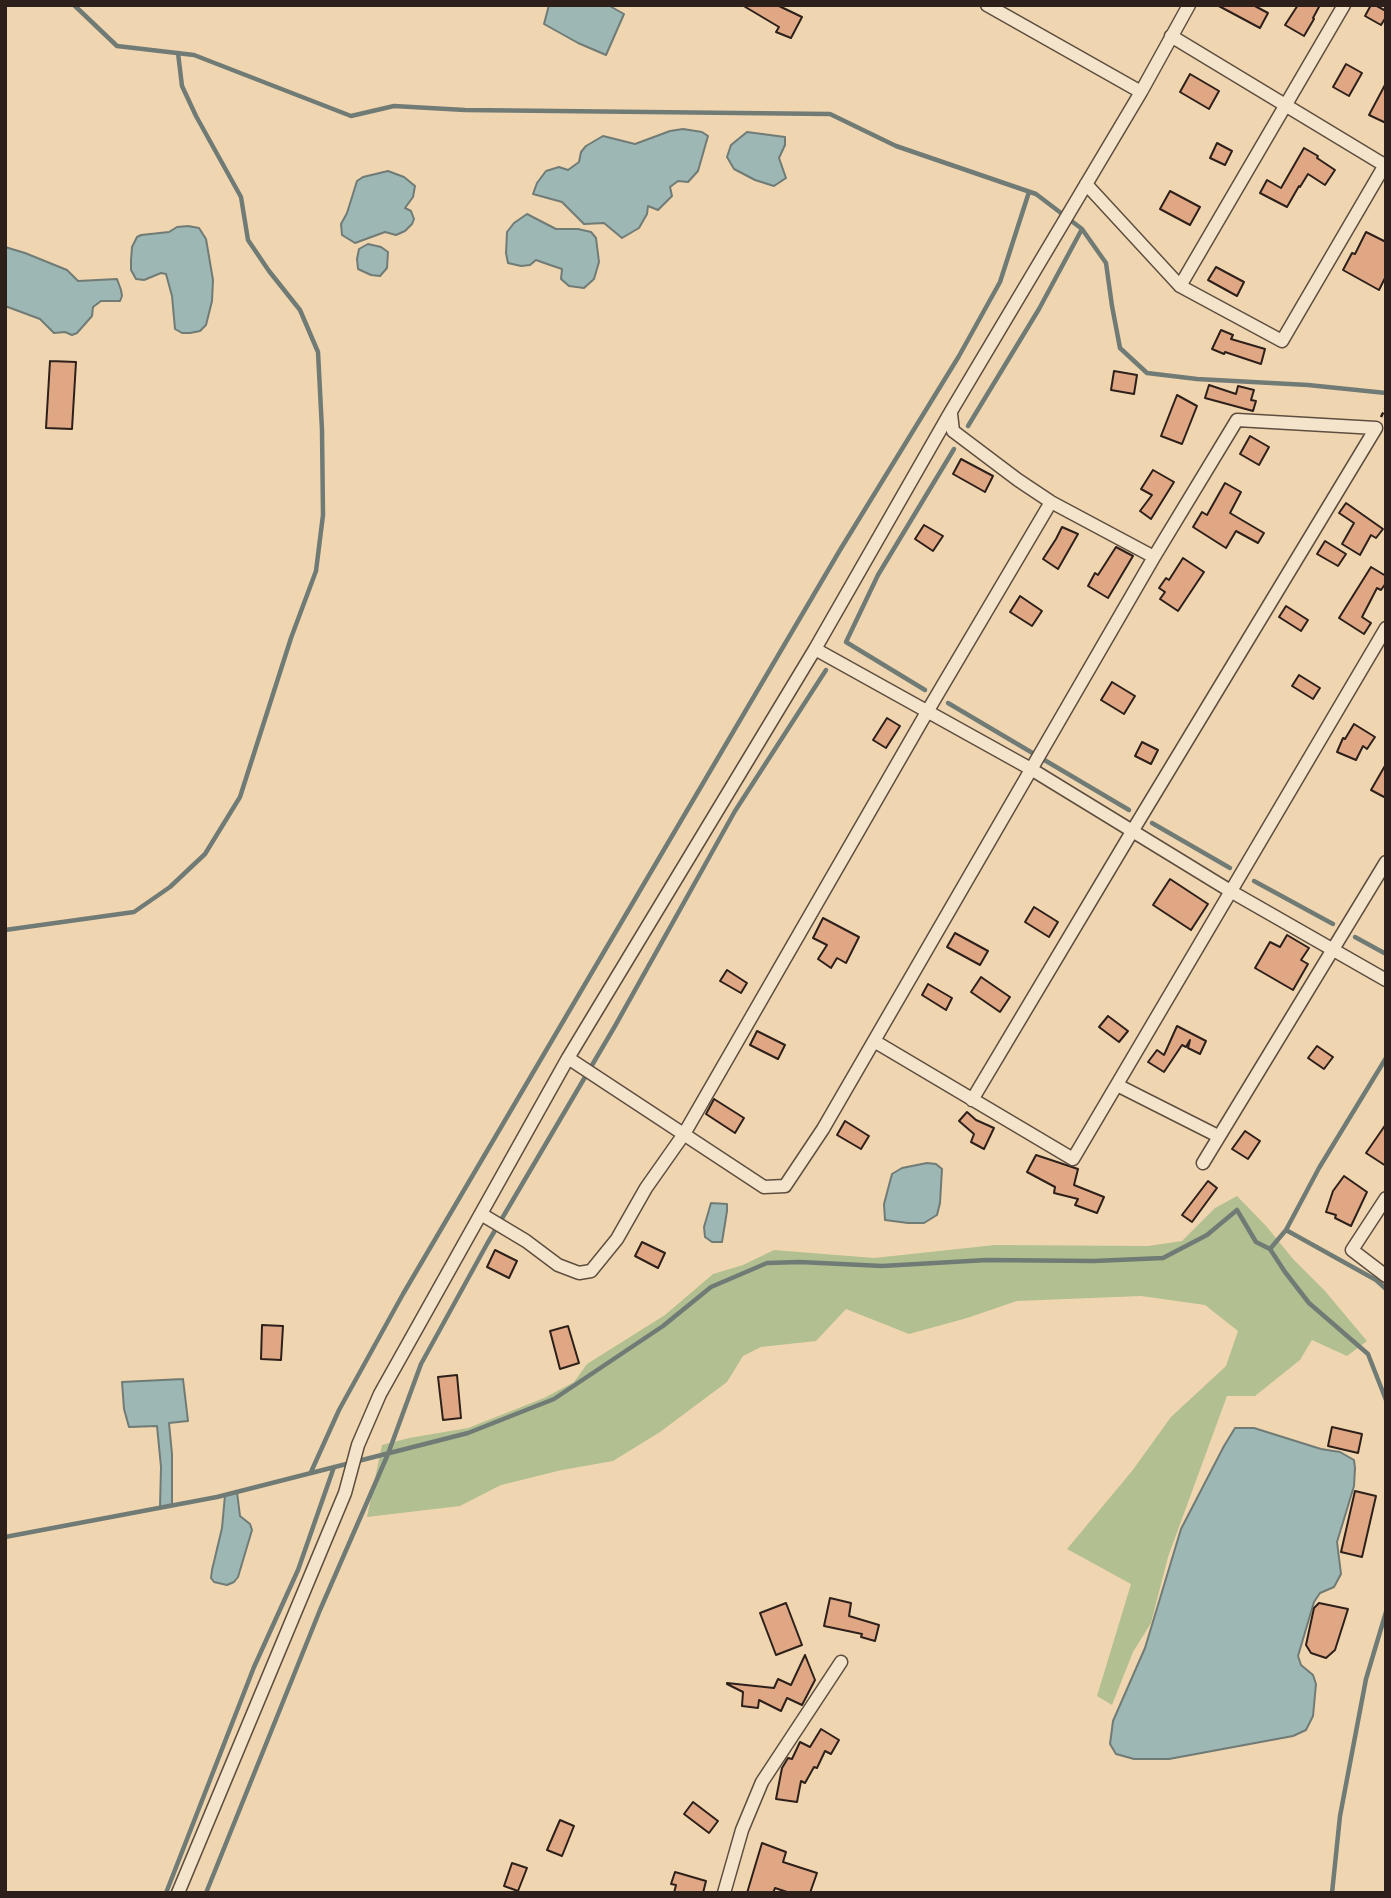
<!DOCTYPE html>
<style>
body{margin:0}
#map{position:relative;width:1391px;height:1898px;overflow:hidden;background:#f0d6b0;font-family:Cardo,serif}
canvas{display:block}
.frame{position:absolute;inset:0;border:7px solid #2d201a;pointer-events:none}
</style>
<div id="map">
<canvas width="1391" height="1898"></canvas>
<div class="frame"></div>
</div>
<script>
const ctx = document.querySelector('canvas').getContext('2d');
ctx.lineJoin = 'round';
function fillPath(path, color) {
  ctx.fillStyle = color;
  ctx.fill(path, 'evenodd');
}
function shape(rows) {
  const path = new Path2D();
  for (const r of rows) {
    path.moveTo(r[0], r[1]);
    for (let i = 2; i < r.length; i += 2) path.lineTo(r[i], r[i + 1]);
  }
  return path;
}
function strokePath(path, color, width, dash) {
  ctx.strokeStyle = color;
  ctx.lineWidth = width;
  ctx.lineCap = dash ? 'butt' : 'round';
  ctx.setLineDash(dash || []);
  ctx.stroke(path);
}
fillPath(shape([
 [1237,1196,1267,1227,1293,1259,1325,1291,1367,1341,1347,1356,1312,1340,1300,1360,1255,1396,1227,1396,1168,1557,1151,1623,1133,1652,1112,1705,1097,1696,1131,1584,1067,1549,1132,1471,1171,1417,1226,1366,1238,1331,1205,1305,1141,1296,1017,1301,967,1318,909,1334,846,1309,816,1341,761,1347,743,1356,727,1382,660,1432,613,1461,562,1470,501,1485,460,1506,367,1517,382,1445,409,1438,468,1428,544,1398,574,1382,587,1364,665,1315,713,1274,743,1265,774,1250,874,1258,995,1245,1148,1246,1182,1241,1215,1208]
]), '#b2bf91');
const water = shape([
 [549,5,608,5,624,14,606,55,578,43,544,24,549,5],
 [683,129,702,132,708,136,698,171,688,182,678,181,670,187,672,196,658,210,648,206,647,214,639,228,622,238,604,223,584,224,562,202,533,194,537,183,546,171,559,167,568,170,579,162,581,152,586,146,603,136,635,144,670,131,683,129],
 [747,132,785,137,785,145,779,158,786,178,774,186,755,180,734,169,727,157,731,145,747,132],
 [388,171,404,177,415,186,413,197,405,208,411,211,414,219,412,224,405,231,396,235,385,232,355,243,342,235,341,224,347,213,357,181,363,177,388,171],
 [527,214,556,229,578,229,591,232,596,238,599,262,594,279,584,288,569,286,561,279,562,269,550,265,536,260,530,265,521,266,508,263,506,253,507,232,514,223,527,214],
 [188,226,199,228,206,239,213,280,212,301,206,325,200,331,190,333,182,333,175,329,172,296,166,274,161,273,144,280,136,279,131,270,131,260,132,247,137,237,141,235,169,232,177,227,188,226],
 [368,244,381,247,388,252,387,268,380,276,371,275,358,269,357,259,359,249,368,244],
 [5,247,25,253,67,270,78,281,117,279,121,290,122,296,120,301,101,301,93,307,92,316,77,333,72,335,65,332,54,333,40,319,5,306,5,247],
 [927,1163,936,1164,942,1169,940,1203,937,1215,924,1223,908,1223,885,1220,884,1204,892,1174,902,1168,927,1163],
 [711,1203,727,1204,727,1211,722,1242,712,1242,705,1237,704,1227,711,1203],
 [183,1379,188,1421,169,1423,172,1454,172,1505,160,1508,161,1467,157,1426,129,1427,124,1409,122,1382,183,1379],
 [1235,1428,1254,1428,1321,1449,1340,1452,1354,1460,1355,1468,1354,1486,1337,1542,1341,1574,1334,1587,1320,1593,1314,1602,1298,1656,1301,1665,1313,1675,1316,1684,1313,1716,1306,1730,1293,1736,1169,1759,1134,1759,1116,1754,1110,1744,1113,1721,1145,1648,1181,1529,1224,1446,1235,1428],
 [237,1492,240,1516,250,1524,252,1530,238,1577,234,1582,227,1585,214,1582,211,1578,212,1570,222,1528,225,1495,237,1492]
]);
fillPath(water, '#9db7b4');
strokePath(water, '#707b76', 2);
strokePath(shape([
 [74,5,117,46,194,55,351,116,394,106,465,110,830,114,896,146,1036,194,1082,229,1106,263,1112,306,1120,348,1147,373,1197,379,1308,385,1386,393],
 [968,426,1039,309,1082,229],
 [925,690,846,642,878,575,954,449],
 [948,703,1129,810],
 [1152,823,1230,868],
 [1254,881,1333,924],
 [5,930,134,912,170,887,205,854,240,797,291,638,316,571,323,515,322,430,318,352,300,310,269,271,248,240,241,197,196,116,182,86,178,53],
 [1355,937,1386,954],
 [1286,1230,1319,1168,1386,1058],
 [1270,1249,1285,1272,1309,1303,1368,1354,1386,1400],
 [311,1472,339,1410,403,1294,840,550,959,356,1000,282,1029,192],
 [5,1537,217,1497,468,1433,554,1399,663,1326,711,1287,767,1263,800,1262,882,1266,987,1260,1094,1261,1163,1258,1207,1235,1237,1210,1256,1242,1270,1249,1286,1230,1376,1280,1386,1289],
 [166,1893,254,1667,298,1570,334,1467],
 [206,1893,320,1610,388,1454,421,1364,487,1244,615,1026,735,811,826,670],
 [1332,1893,1340,1816,1366,1679,1386,1612]
]), '#707b76', 4.5);
const building = shape([
 [742,5,777,5,802,17,791,38,776,32,779,27,742,5],
 [1217,5,1253,5,1268,13,1260,28,1217,5],
 [1298,5,1320,5,1313,18,1314,19,1304,36,1285,25,1298,5],
 [1371,5,1375,5,1386,11,1386,17,1381,25,1365,16,1371,5],
 [1346,64,1362,73,1349,96,1333,87,1346,64],
 [1190,74,1219,91,1209,109,1180,92,1190,74],
 [1386,83,1386,123,1369,115,1386,83],
 [1217,143,1232,151,1225,165,1210,158,1217,143],
 [1304,148,1318,156,1317,158,1335,170,1325,185,1308,174,1300,187,1299,186,1287,207,1260,193,1267,180,1281,188,1304,148],
 [1170,191,1200,207,1190,225,1160,209,1170,191],
 [1366,232,1386,242,1386,276,1379,290,1343,270,1352,253,1355,254,1366,232],
 [1216,267,1244,282,1237,296,1208,280,1216,267],
 [1221,330,1233,335,1231,339,1265,349,1261,364,1225,352,1224,354,1212,349,1221,330],
 [50,361,76,362,72,429,46,428,50,361],
 [1114,371,1137,375,1134,394,1111,390,1114,371],
 [1209,385,1236,394,1238,386,1254,390,1251,400,1256,401,1253,411,1205,398,1209,385],
 [1177,395,1197,406,1182,444,1161,436,1177,395],
 [1250,436,1269,447,1259,465,1240,454,1250,436],
 [961,459,993,476,985,492,953,474,961,459],
 [1153,470,1174,482,1151,519,1140,511,1152,495,1141,489,1153,470],
 [1225,483,1241,492,1230,513,1264,533,1258,543,1236,531,1226,548,1193,527,1202,512,1207,515,1225,483],
 [1346,503,1383,529,1376,538,1371,535,1360,555,1342,544,1354,523,1339,513,1346,503],
 [924,525,943,536,933,551,915,539,924,525],
 [1062,527,1078,534,1058,569,1043,559,1056,539,1062,527],
 [1325,541,1346,554,1338,566,1317,554,1325,541],
 [1116,547,1133,556,1108,598,1088,586,1095,573,1098,575,1116,547],
 [1183,558,1204,572,1178,611,1160,599,1165,592,1159,588,1166,578,1169,580,1183,558],
 [1371,567,1386,576,1386,583,1381,590,1377,588,1362,617,1371,623,1364,634,1339,618,1371,567],
 [1020,596,1042,611,1032,626,1010,612,1020,596],
 [1286,606,1308,620,1301,631,1279,617,1286,606],
 [1299,675,1320,688,1313,699,1292,686,1299,675],
 [1112,682,1135,696,1124,714,1101,700,1112,682],
 [887,718,900,726,886,748,873,740,887,718],
 [1354,724,1375,737,1367,749,1363,746,1356,760,1337,752,1343,738,1345,739,1354,724],
 [1142,742,1158,750,1151,764,1135,756,1142,742],
 [1386,764,1386,798,1371,790,1386,764],
 [1170,879,1208,904,1191,930,1153,905,1170,879],
 [1034,907,1058,922,1049,937,1025,922,1034,907],
 [823,918,859,937,846,963,837,958,831,968,818,959,827,945,813,938,823,918],
 [955,933,988,951,980,965,947,947,955,933],
 [1287,935,1309,948,1301,960,1308,964,1293,990,1255,968,1270,942,1280,947,1287,935],
 [727,970,747,983,741,993,720,981,727,970],
 [981,977,1010,997,1000,1012,971,992,981,977],
 [928,984,952,998,946,1010,922,995,928,984],
 [1108,1016,1128,1031,1119,1042,1099,1027,1108,1016],
 [1177,1026,1206,1041,1200,1054,1188,1048,1190,1040,1186,1047,1182,1045,1164,1072,1148,1062,1157,1050,1164,1055,1177,1026],
 [757,1031,785,1045,778,1059,750,1045,757,1031],
 [1317,1046,1333,1057,1324,1069,1308,1058,1317,1046],
 [714,1099,744,1118,735,1133,706,1114,714,1099],
 [967,1112,976,1120,994,1128,984,1149,971,1142,974,1134,959,1121,967,1112],
 [845,1121,869,1136,861,1149,837,1135,845,1121],
 [1386,1124,1386,1166,1366,1153,1386,1124],
 [1245,1131,1260,1141,1248,1159,1232,1149,1245,1131],
 [1036,1155,1078,1169,1074,1185,1104,1197,1097,1213,1075,1205,1078,1199,1054,1193,1055,1187,1027,1172,1036,1155],
 [1344,1176,1367,1192,1351,1226,1335,1218,1336,1215,1326,1212,1333,1191,1344,1176],
 [1208,1181,1217,1188,1192,1222,1182,1215,1208,1181],
 [642,1242,665,1253,658,1268,635,1256,642,1242],
 [495,1250,517,1261,509,1278,487,1267,495,1250],
 [262,1325,283,1326,281,1360,261,1359,262,1325],
 [568,1326,579,1363,560,1369,550,1331,568,1326],
 [457,1375,461,1418,443,1420,438,1377,457,1375],
 [1332,1427,1362,1434,1358,1453,1328,1446,1332,1427],
 [1355,1491,1376,1496,1362,1557,1341,1552,1355,1491],
 [830,1598,851,1603,849,1616,879,1625,875,1641,861,1637,862,1634,824,1626,830,1598],
 [786,1603,802,1645,776,1655,760,1613,786,1603],
 [1319,1603,1348,1609,1335,1650,1326,1658,1311,1653,1306,1645,1314,1608,1319,1603],
 [805,1655,815,1680,802,1705,787,1698,781,1711,759,1700,758,1708,742,1706,743,1692,727,1684,727,1683,774,1688,778,1679,791,1685,805,1655],
 [821,1729,839,1740,831,1754,825,1751,817,1768,814,1767,805,1783,801,1781,797,1802,776,1799,782,1768,788,1758,792,1759,800,1742,810,1747,821,1729],
 [693,1802,718,1821,709,1833,684,1814,693,1802],
 [560,1820,574,1826,562,1856,547,1850,560,1820],
 [762,1843,786,1852,783,1862,817,1873,810,1893,790,1893,775,1888,773,1893,747,1893,762,1843],
 [512,1863,527,1868,518,1891,504,1886,512,1863],
 [675,1872,706,1881,703,1893,674,1893,676,1885,671,1884,675,1872]
]);
fillPath(building, '#e0a785');
strokePath(building, '#2d201a', 2);
const minor = shape([
 [987,5,1141,92],
 [1171,36,1386,166],
 [1086,184,1180,286,1282,341,1386,163],
 [1180,286,1344,5],
 [951,414,953,431,1018,480,1051,502,1154,557],
 [815,649,1031,769,1232,892,1386,980],
 [874,1041,1073,1159,1386,628],
 [568,1058,764,1187,785,1186,823,1129,1154,557,1237,420,1376,428,1133,830,972,1100],
 [1117,1085,1218,1136],
 [1203,1163,1386,862],
 [1386,1198,1352,1250,1386,1276],
 [481,1214,526,1241,558,1265,579,1273,591,1271,617,1239,646,1188,684,1134,927,712,1051,502],
 [178,1893,345,1493,358,1445,380,1394,568,1058,815,649,950,413,1141,92,1189,5],
 [724,1893,742,1830,762,1782,841,1662]
]);
strokePath(minor, '#5e4e40', 15);
strokePath(shape([
 [1381,417,1386,407]
]), '#2d201a', 2.5, [5, 3.5]);
strokePath(minor, '#f5e4cc', 12);
</script>
